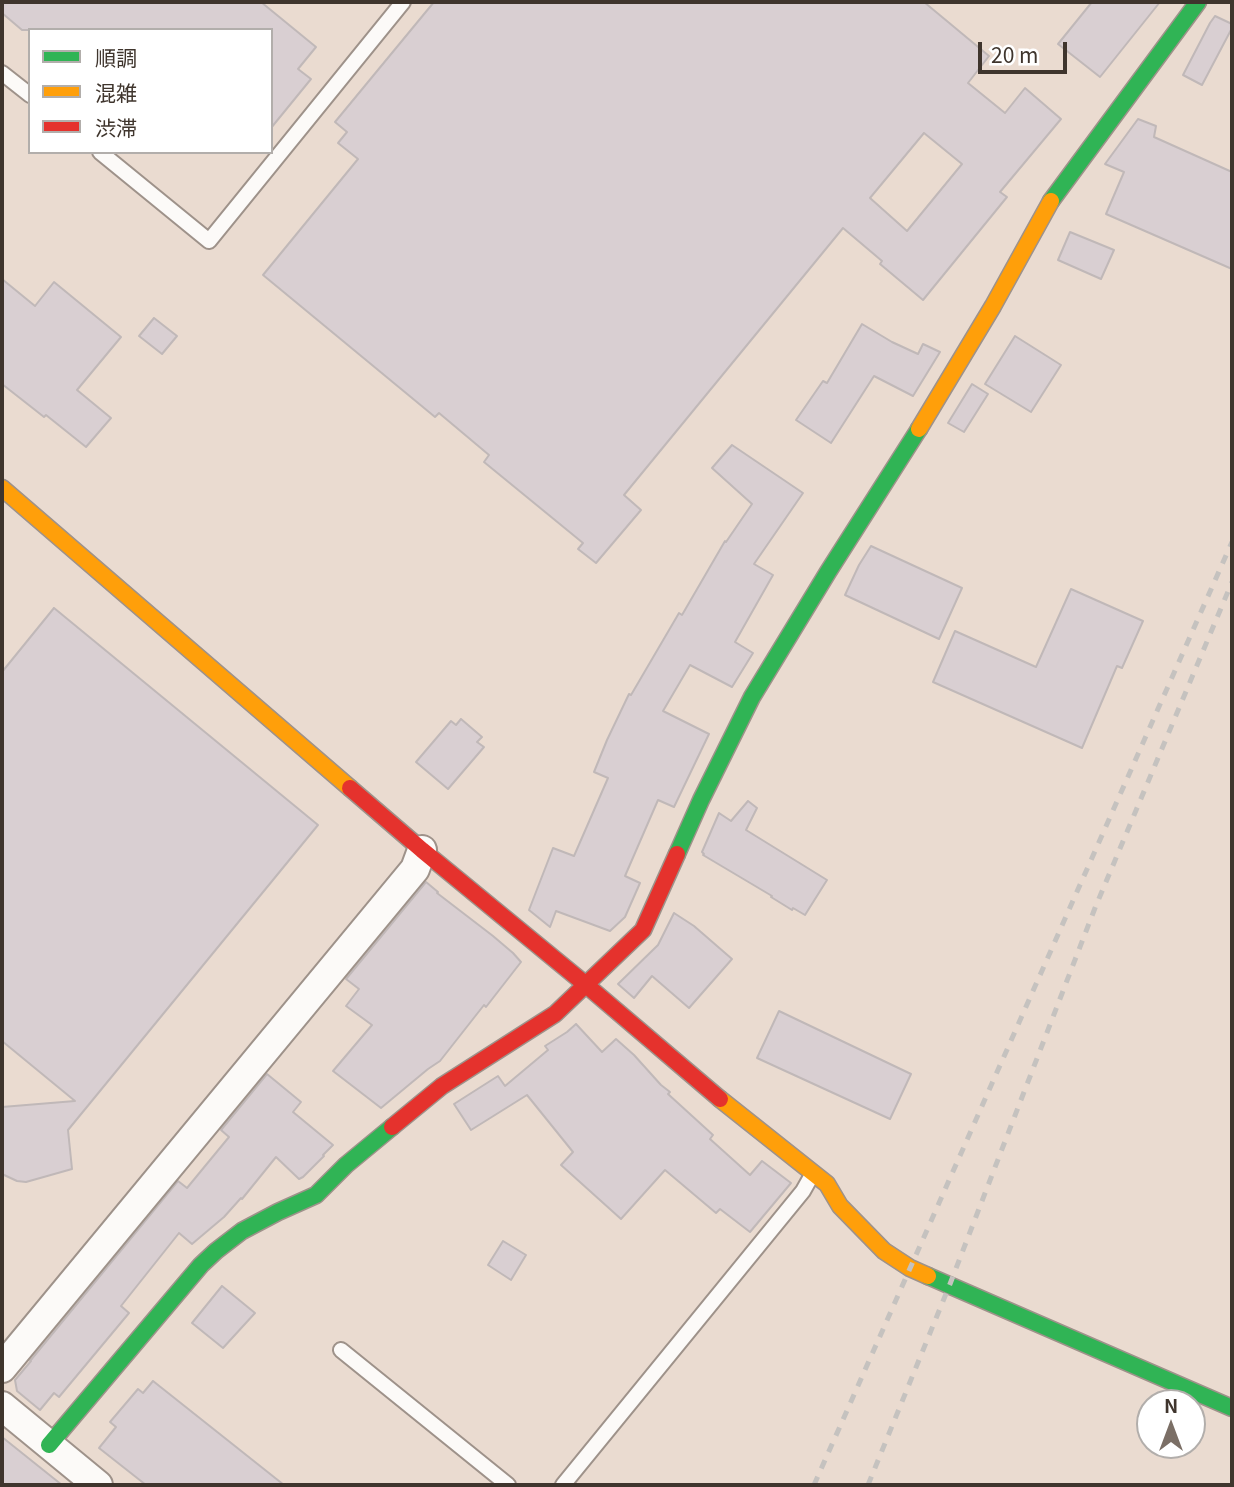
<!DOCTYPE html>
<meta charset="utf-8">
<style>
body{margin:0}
#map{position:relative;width:1234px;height:1487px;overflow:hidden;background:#eadbd0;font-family:Georgia,"Noto Sans JP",serif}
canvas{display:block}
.frame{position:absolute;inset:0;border:4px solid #3f352d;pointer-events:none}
.legend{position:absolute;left:28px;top:28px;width:245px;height:126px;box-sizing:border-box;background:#fff;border:2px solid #b2aeab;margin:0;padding:9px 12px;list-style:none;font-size:21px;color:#3f352d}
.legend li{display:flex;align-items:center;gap:14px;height:35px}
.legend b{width:35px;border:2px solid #b2aeab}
.north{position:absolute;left:1136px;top:1389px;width:70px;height:70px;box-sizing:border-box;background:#fff;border:2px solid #b2aeab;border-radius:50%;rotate:0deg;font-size:19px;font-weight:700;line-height:28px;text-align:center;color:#3f352d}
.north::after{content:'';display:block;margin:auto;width:24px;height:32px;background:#7b6f66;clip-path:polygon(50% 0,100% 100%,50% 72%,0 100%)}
.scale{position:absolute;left:978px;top:42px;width:89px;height:32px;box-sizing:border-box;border:4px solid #3f352d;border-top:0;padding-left:9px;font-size:21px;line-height:24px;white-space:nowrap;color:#3f352d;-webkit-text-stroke:5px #fff;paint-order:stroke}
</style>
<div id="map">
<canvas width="1234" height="1487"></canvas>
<div class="frame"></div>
<ul class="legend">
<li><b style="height:9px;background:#30b455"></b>順調</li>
<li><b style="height:9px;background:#ff9f0a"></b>混雑</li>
<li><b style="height:9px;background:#e5322d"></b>渋滞</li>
</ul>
<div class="north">N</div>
<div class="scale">20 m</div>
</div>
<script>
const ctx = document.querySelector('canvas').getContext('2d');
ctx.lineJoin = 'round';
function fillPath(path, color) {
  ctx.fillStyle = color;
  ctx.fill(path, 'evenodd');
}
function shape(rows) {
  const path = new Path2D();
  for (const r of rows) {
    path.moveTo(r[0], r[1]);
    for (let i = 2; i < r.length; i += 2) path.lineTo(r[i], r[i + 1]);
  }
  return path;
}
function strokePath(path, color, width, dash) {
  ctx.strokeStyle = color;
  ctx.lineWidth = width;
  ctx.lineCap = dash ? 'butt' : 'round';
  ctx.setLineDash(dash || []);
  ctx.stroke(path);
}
const building = shape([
 [2,2,261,2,316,47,298,69,311,79,271,128,271,30,22,30,2,13,2,2],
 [434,2,924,2,989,56,968,83,1005,113,1025,88,1061,119,1000,192,1007,197,923,300,880,264,882,261,843,228,624,495,641,510,596,563,578,549,583,543,484,462,489,455,439,413,435,417,263,275,358,159,338,143,347,132,335,122,434,2],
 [924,133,962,164,907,231,870,198,924,133],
 [1092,2,1160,2,1100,77,1058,44,1092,2],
 [1215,16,1232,24,1232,28,1202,85,1183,75,1210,23,1215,16],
 [1138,119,1156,126,1154,137,1232,172,1232,269,1106,214,1124,172,1105,164,1138,119],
 [1070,232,1114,250,1101,279,1058,260,1070,232],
 [2,279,35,306,54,282,121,337,77,390,111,418,86,447,46,415,44,417,2,384,2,279],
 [154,318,177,336,162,354,139,336,154,318],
 [862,324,892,342,918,354,923,344,940,352,913,396,874,376,831,443,796,420,823,381,827,383,862,324],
 [1015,336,1061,365,1031,412,985,384,1015,336],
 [972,384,988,394,964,432,948,423,972,384],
 [732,445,803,493,754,564,773,575,735,642,753,653,732,687,690,665,663,711,709,734,674,807,658,800,625,876,640,883,625,917,610,931,556,911,550,927,529,910,553,848,574,856,608,778,594,772,607,740,629,694,631,695,679,613,682,615,725,541,726,542,752,504,712,468,732,445],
 [871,546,962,588,939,639,845,595,859,565,871,546],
 [1071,589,1143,621,1122,668,1117,666,1082,748,933,682,955,631,1036,667,1071,589],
 [54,608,318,825,68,1130,72,1169,26,1182,17,1181,2,1174,2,1107,75,1101,2,1041,2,672,54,608],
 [461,719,482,737,477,742,484,747,448,789,416,762,451,721,456,725,461,719],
 [748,801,757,808,746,830,827,880,805,915,793,908,792,910,771,897,772,896,703,855,704,854,702,852,719,813,731,821,748,801],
 [426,882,438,892,437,893,493,936,513,953,521,962,486,1007,484,1005,440,1061,428,1069,381,1108,333,1071,372,1025,346,1006,359,989,346,979,426,882],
 [674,913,694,926,732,959,689,1008,652,976,634,998,618,984,658,945,674,913],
 [779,1011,911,1074,890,1119,757,1058,779,1011],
 [576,1024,602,1052,616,1039,634,1055,661,1085,670,1092,668,1094,713,1135,710,1139,750,1175,762,1161,791,1183,750,1232,720,1209,716,1213,665,1170,621,1219,561,1165,573,1152,527,1095,471,1130,454,1104,498,1076,505,1086,548,1050,545,1046,567,1032,576,1024],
 [267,1074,301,1102,293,1112,333,1145,323,1155,324,1156,303,1177,299,1179,276,1157,242,1199,241,1198,224,1217,192,1244,179,1233,121,1306,129,1313,59,1397,54,1393,40,1410,17,1391,15,1380,31,1361,30,1361,178,1181,187,1188,229,1137,221,1130,267,1074],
 [503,1241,526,1255,511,1280,488,1265,503,1241],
 [222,1286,255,1313,223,1348,192,1323,222,1286],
 [153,1381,284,1485,146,1485,99,1448,116,1427,110,1422,138,1389,143,1393,153,1381],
 [2,1437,62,1485,2,1485,2,1437]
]);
fillPath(building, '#d9cfd2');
strokePath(building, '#c0b8b8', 2);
const lane = shape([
 [2,73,30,95],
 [100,152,209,241,403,2],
 [341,1350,508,1485],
 [563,1485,803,1191,812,1175]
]);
const street = shape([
 [2,1368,415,869,422,850],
 [2,1406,98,1485]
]);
const fast = shape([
 [1051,201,1198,2],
 [677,854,701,800,752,697,828,572,919,429],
 [928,1276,1232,1408],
 [49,1445,201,1265,216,1251,242,1231,278,1212,316,1195,346,1165,392,1127]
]);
const slow = shape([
 [919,429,993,306,1051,201],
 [2,488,350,788],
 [720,1099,827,1184,840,1206,884,1251,910,1268,928,1276]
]);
const jam = shape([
 [350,788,422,850,585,984,720,1099],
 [392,1127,442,1086,555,1014,643,930,677,854]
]);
strokePath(lane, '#9e928a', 18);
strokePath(street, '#9e928a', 32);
strokePath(fast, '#9e928a', 19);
strokePath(slow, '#9e928a', 19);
strokePath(jam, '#9e928a', 19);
strokePath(lane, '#fcfaf8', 14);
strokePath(street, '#fcfaf8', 28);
strokePath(fast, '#30b455', 16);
strokePath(slow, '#ff9f0a', 16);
strokePath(jam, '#e5322d', 16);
strokePath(shape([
 [814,1485,1232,542],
 [868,1485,950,1284,1095,908,1232,582]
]), '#c5c2bf', 5, [9, 9]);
</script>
